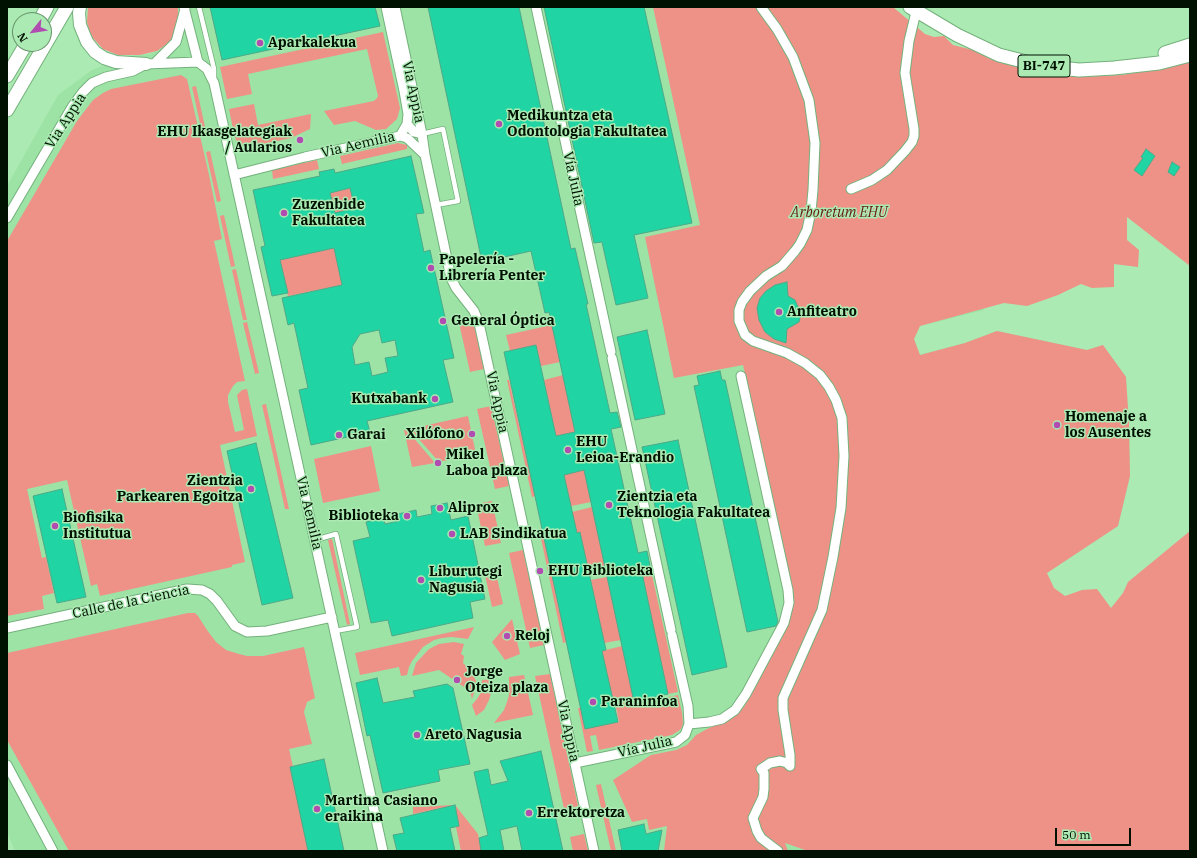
<!DOCTYPE html>
<meta charset="utf-8">
<style>
body{margin:0}
#map{position:relative;width:1197px;height:858px;overflow:hidden;background:#abeab2;font-family:"IBM Plex Serif",serif}
canvas{display:block}
.frame{position:absolute;inset:0;border:8px solid #001102;pointer-events:none}
.north{position:absolute;left:12px;top:12px;width:40px;height:40px;box-sizing:border-box;background:#abeab2;border:1px solid #67936c;border-radius:50%;rotate:240deg;font-size:11px;font-weight:700;line-height:16px;text-align:center;color:#001102}
.north::after{content:'';display:block;margin:auto;width:14px;height:18px;background:#b14cb1;clip-path:polygon(50% 0,100% 100%,50% 72%,0 100%)}
.scale{position:absolute;left:1055px;top:828px;width:76px;height:18px;box-sizing:border-box;border:2px solid #001102;border-top:0;padding-left:5px;font-size:12px;line-height:14px;white-space:nowrap;color:#001102;-webkit-text-stroke:3px #abeab2;paint-order:stroke}
</style>
<div id="map">
<canvas width="1197" height="858"></canvas>
<div class="frame"></div>
<div class="north">N</div>
<div class="scale">50 m</div>
</div>
<script>
const ctx = document.querySelector('canvas').getContext('2d');
ctx.lineJoin = 'round';
function fillPath(path, color) {
  ctx.fillStyle = color;
  ctx.fill(path, 'evenodd');
}
function shape(rows) {
  const path = new Path2D();
  for (const r of rows) {
    path.moveTo(r[0], r[1]);
    for (let i = 2; i < r.length; i += 2) path.lineTo(r[i], r[i + 1]);
  }
  return path;
}
function strokePath(path, color, width, dash) {
  ctx.strokeStyle = color;
  ctx.lineWidth = width;
  ctx.lineCap = dash ? 'butt' : 'round';
  ctx.setLineDash(dash || []);
  ctx.stroke(path);
}
function write(font, color, halo, rows, align = 'center') {
  ctx.font = font + ' "IBM Plex Serif",serif';
  ctx.lineWidth = 3;
  ctx.setLineDash([]);
  ctx.textBaseline = 'middle';
  ctx.strokeStyle = halo;
  ctx.fillStyle = color;
  for (const [text, x, y, turn = 0] of rows) {
    ctx.save();
    ctx.translate(x, y);
    ctx.rotate((+turn || 0) * Math.PI / 180);
    ctx.textAlign = isNaN(turn) ? turn : align;
    if (halo) ctx.strokeText(text, 0, 0);
    ctx.fillText(text, 0, 0);
    ctx.restore();
  }
}
fillPath(shape([
 [178,7,893,7,984,310,920,326,914,339,919,355,965,343,997,331,1087,350,1103,345,1126,377,1129,424,1130,476,1118,526,1047,573,806,849,808,851,15,851,7,832,7,186,58,95,92,70,127,56,149,54,157,51,179,14]
]), '#9de3a5');
fillPath(shape([
 [88,7,178,7,178,22,176,31,171,41,157,51,140,55,118,55,103,49,93,38,89,30,87,22],
 [653,7,893,7,925,34,934,37,944,36,953,45,973,50,990,59,1007,64,1056,74,1079,77,1122,75,1164,68,1190,60,1190,266,1127,217,1127,240,1139,250,1138,267,1114,264,1114,287,1092,288,1081,284,1058,295,1027,306,1004,303,920,326,914,339,920,355,965,343,997,331,1087,350,1103,345,1126,377,1129,424,1130,476,1118,526,1047,573,1054,588,1065,596,1082,590,1097,589,1111,608,1123,593,1128,582,1190,531,1190,851,808,851,785,843,788,851,664,851,667,826,649,830,647,819,632,822,613,780,651,755,676,750,687,745,696,735,707,729,729,719,744,707,788,624,794,596,743,365,674,378,645,237,700,225],
 [383,32,400,108,397,119,386,129,376,130,355,121,334,125,324,111,374,101,377,98,378,96,367,49,248,74,252,94,227,99,220,67],
 [181,75,187,79,209,175,222,239,214,241,245,381,237,382,233,386,228,395,228,402,235,432,244,430,237,395,242,390,247,389,257,436,220,445,245,562,232,565,232,567,100,596,97,584,91,586,67,480,27,489,42,558,46,557,54,593,42,596,44,609,7,616,7,241,77,121,93,100,103,93,111,89],
 [196,86,207,136,203,137,192,87],
 [254,104,258,125,311,114,310,129,291,138,250,147,242,146,236,140,234,134,229,109],
 [398,143,407,145,407,149,342,164,340,156],
 [210,151,221,201,217,202,206,152],
 [317,160,319,169,273,179,272,170],
 [350,188,355,208,335,213,330,193],
 [224,215,235,266,231,267,220,216],
 [334,248,342,285,288,296,280,260],
 [236,269,247,320,243,320,232,270],
 [473,320,484,369,470,372,459,323],
 [247,322,259,373,255,374,243,323],
 [552,325,560,362,541,366,536,345,510,351,506,335],
 [563,375,575,432,556,436,544,380],
 [507,380,509,380,535,496,532,497],
 [266,404,289,509,285,509,262,405],
 [491,406,509,486,495,489,477,409],
 [468,416,476,454,439,462,410,429],
 [404,430,407,430,435,463,412,467],
 [577,438,591,502,571,506,564,475],
 [371,446,380,491,323,503,314,459],
 [492,501,501,543,485,546,476,504],
 [592,507,606,571,589,574,580,532,577,533,572,512],
 [542,528,566,642,563,643,539,529],
 [332,539,350,624,347,625,328,540],
 [523,550,544,645,530,648,509,553],
 [650,566,678,692,668,694,641,568],
 [496,573,503,604,492,607,485,575],
 [607,577,621,640,604,643,591,580],
 [188,613,195,613,198,616,207,630,216,642,226,650,239,654,247,656,263,656,304,647,315,698,307,702,304,712,312,744,289,749,312,851,69,851,7,740,7,653],
 [512,619,520,654,505,660,492,642],
 [474,627,468,639,452,637,442,638,434,640,423,647,412,661,409,667,407,675,401,676,399,667,360,675,355,653],
 [454,642,464,644,461,654,464,656,463,663,471,671,476,681,474,693,472,699,470,691,439,670,412,676,416,663,429,649,439,644],
 [622,646,634,701,647,699,650,707,654,706,653,701,678,695,682,713,683,723,682,727,680,730,672,735,599,750,596,735,590,736,593,751,587,752,578,708,581,708,585,729,619,722,614,697,612,697,602,651],
 [550,674,578,806,564,809,535,676],
 [524,675,533,715,494,723,504,710,507,702,509,695,509,677],
 [492,679,492,689,489,700,484,710,476,716,472,705,477,699,480,694,482,680],
 [601,784,616,851,611,851,596,785],
 [455,805,478,834,481,851,461,851,456,827,459,826,455,805,413,814,413,807],
 [584,834,588,851,573,851,570,837]
]), '#ee9287');
const building = shape([
 [210,7,375,7,380,26,222,60,210,7],
 [428,7,519,7,571,249,575,248,588,304,586,304,610,413,617,412,621,427,611,429,638,553,647,551,650,566,641,568,668,694,634,702,584,470,564,475,577,533,580,532,606,650,602,651,618,722,585,729,504,352,536,345,556,436,575,432,549,312,545,313,531,251,482,262,428,7],
 [544,7,644,7,692,223,634,235,648,298,616,305,602,242,594,243,544,7],
 [1146,149,1155,156,1142,176,1134,170,1143,158,1141,157,1146,149],
 [411,156,424,213,416,214,424,252,430,250,454,358,443,360,453,402,367,421,370,432,311,445,299,390,308,388,294,323,288,325,282,298,342,285,334,248,280,260,288,293,272,296,261,247,265,246,253,190,320,176,319,172,334,169,335,173,411,156],
 [350,188,355,208,335,213,330,193,350,188],
 [379,330,382,343,395,340,398,356,385,358,388,372,372,376,369,362,355,365,352,347,360,334,379,330],
 [1172,162,1180,167,1174,176,1168,172,1172,162],
 [787,282,788,296,795,300,801,314,799,322,787,329,786,343,774,339,765,332,759,320,757,308,760,298,766,291,775,285,787,282],
 [647,330,665,414,635,420,617,337,647,330],
 [720,371,722,380,725,380,778,622,776,626,747,632,694,386,699,385,697,376,720,371],
 [678,440,727,667,692,675,642,447,678,440],
 [256,443,293,598,262,605,227,451,256,443],
 [62,489,86,597,57,603,33,496,62,489],
 [447,503,451,520,468,516,485,599,470,602,473,618,392,636,388,620,371,623,353,541,370,537,366,522,383,518,385,524,399,521,398,514,416,510,417,517,432,514,431,506,447,503],
 [377,678,383,703,415,697,413,691,447,684,453,688,470,764,438,770,440,781,383,793,370,735,367,736,356,683,377,678],
 [541,751,563,851,522,851,517,826,500,830,504,851,481,851,479,838,488,835,474,772,488,769,491,785,508,781,500,761,541,751],
 [324,759,344,851,308,851,290,767,324,759],
 [455,805,459,826,450,828,455,851,397,851,393,835,404,833,400,818,455,805],
 [644,824,646,834,662,830,658,851,622,851,618,830,644,824]
]);
fillPath(building, '#20d5a3');
strokePath(building, '#4fa989', 1);
const lane = shape([
 [199,7,214,69,214,77],
 [422,134,443,129,458,201,436,205],
 [315,540,336,534,357,627,335,631]
]);
const street = shape([
 [184,7,198,62,207,69,214,83,383,851],
 [395,7,422,134,425,155,451,278,456,288,474,311,479,323,594,851],
 [536,7,611,352],
 [761,7,777,29,793,57,809,100,815,143,813,190,811,211,807,230,800,244,795,251,782,266,766,276,750,291,742,302,739,310,739,321,745,335,753,341,787,353,805,363,820,375,829,387,836,400,842,418,844,456,841,508,833,557,822,610,783,698,783,710,790,755,790,766,787,763,780,761,770,763,761,769,764,773,764,789,763,797,753,818,757,831,761,838,778,851],
 [156,62,176,42,185,9],
 [407,124,414,132,422,134],
 [400,136,407,138,425,155],
 [234,175,305,157,400,136,407,124,408,114,404,91,386,7],
 [851,189,872,180,887,170,905,151,912,142,914,136,914,129,905,73,909,41,916,12],
 [7,218,72,107,83,92,92,83,106,77,133,71,146,64,198,62],
 [612,358,641,491],
 [642,496,671,630],
 [7,628,187,589,202,590,210,594,217,601,235,626,247,632,267,631,332,617],
 [689,724,709,722,722,719,735,710,746,694,784,623,789,603,788,590,741,376],
 [575,763,676,742,685,735,689,724,688,706,672,635],
 [7,765,53,851]
]);
const secondary = shape([
 [80,7,79,13,80,25,87,42,95,52,104,58,116,62,146,64]
]);
const primary = shape([
 [910,7,957,35,999,55,1042,66,1079,70,1114,68,1159,63,1190,55],
 [40,20,47,7],
 [1165,53,1190,45],
 [7,76,26,44],
 [7,110,67,7]
]);
strokePath(lane, '#74b17c', 6);
strokePath(street, '#74b17c', 11);
strokePath(secondary, '#74b17c', 14);
strokePath(primary, '#74b17c', 15);
strokePath(lane, '#fff', 4.5);
strokePath(street, '#fff', 9);
strokePath(secondary, '#fff', 12);
strokePath(primary, '#fff', 13);
for (const [x, y, r, color] of [
 [260,43,4,"#b14cb1"],
 [499,124,4,"#b14cb1"],
 [300,140,4,"#b14cb1"],
 [284,213,4,"#b14cb1"],
 [431,268,4,"#b14cb1"],
 [779,312,4,"#b14cb1"],
 [443,321,4,"#b14cb1"],
 [435,399,4,"#b14cb1"],
 [1057,425,4,"#b14cb1"],
 [472,434,4,"#b14cb1"],
 [339,435,4,"#b14cb1"],
 [568,450,4,"#b14cb1"],
 [438,463,4,"#b14cb1"],
 [251,489,4,"#b14cb1"],
 [609,505,4,"#b14cb1"],
 [440,508,4,"#b14cb1"],
 [407,516,4,"#b14cb1"],
 [55,526,4,"#b14cb1"],
 [452,534,4,"#b14cb1"],
 [540,571,4,"#b14cb1"],
 [421,580,4,"#b14cb1"],
 [507,636,4,"#b14cb1"],
 [457,680,4,"#b14cb1"],
 [593,702,4,"#b14cb1"],
 [417,735,4,"#b14cb1"],
 [317,809,4,"#b14cb1"],
 [529,813,4,"#b14cb1"]
]) {
  const dot = new Path2D();
  dot.arc(x, y, r, 0, 2 * Math.PI);
  ctx.fillStyle = color;
  ctx.fill(dot);
  strokePath(dot, '#abeab2', 1.5);
}
for (const [x, y, w] of [
 [1044,66,52]
]) {
  const box = new Path2D();
  box.roundRect(x - w / 2, y - 11, w, 22, 3);
  ctx.fillStyle = '#abeab2';
  ctx.fill(box);
  strokePath(box, '#001102', 1);
}
write('bold 13px', '#001102', null, [
 ["BI-747",1044,66]
]);
write('bold 14px', '#001102', '#abeab2', [
 ["Aparkalekua",268,43],
 ["Medikuntza eta",507,116],
 ["Odontologia Fakultatea",507,132],
 ["EHU Ikasgelategiak",292,132,"right"],
 ["/ Aularios",292,148,"right"],
 ["Zuzenbide",292,205],
 ["Fakultatea",292,221],
 ["Papelería -",439,260],
 ["Librería Penter",439,276],
 ["Anfiteatro",787,312],
 ["General Óptica",451,321],
 ["Kutxabank",427,399,"right"],
 ["Homenaje a",1065,417],
 ["los Ausentes",1065,433],
 ["Xilófono",464,434,"right"],
 ["Garai",347,435],
 ["EHU",576,442],
 ["Leioa-Erandio",576,458],
 ["Mikel",446,455],
 ["Laboa plaza",446,471],
 ["Zientzia",243,481,"right"],
 ["Parkearen Egoitza",243,497,"right"],
 ["Zientzia eta",617,497],
 ["Teknologia Fakultatea",617,513],
 ["Aliprox",448,508],
 ["Biblioteka",399,516,"right"],
 ["Biofisika",63,518],
 ["Institutua",63,534],
 ["LAB Sindikatua",460,534],
 ["EHU Biblioteka",548,571],
 ["Liburutegi",429,572],
 ["Nagusia",429,588],
 ["Reloj",515,636],
 ["Jorge",465,672],
 ["Oteiza plaza",465,688],
 ["Paraninfoa",601,702],
 ["Areto Nagusia",425,735],
 ["Martina Casiano",325,801],
 ["eraikina",325,817],
 ["Errektoretza",537,813]
], 'left');
write('14px', '#001102', '#abeab2', [
 ["Via Appia",413,92,78],
 ["Via Appia",66,121,-57],
 ["Via Aemilia",358,145,-13],
 ["Vía Julia",573,179,78],
 ["Via Appia",497,402,78],
 ["Via Aemilia",309,513,77],
 ["Calle de la Ciencia",131,602,-12],
 ["Via Appia",568,731,78],
 ["Vía Julia",645,747,-13]
]);
write('italic 14px', '#631713', '#abeab2', [
 ["Arboretum EHU",839,213]
]);
</script>
